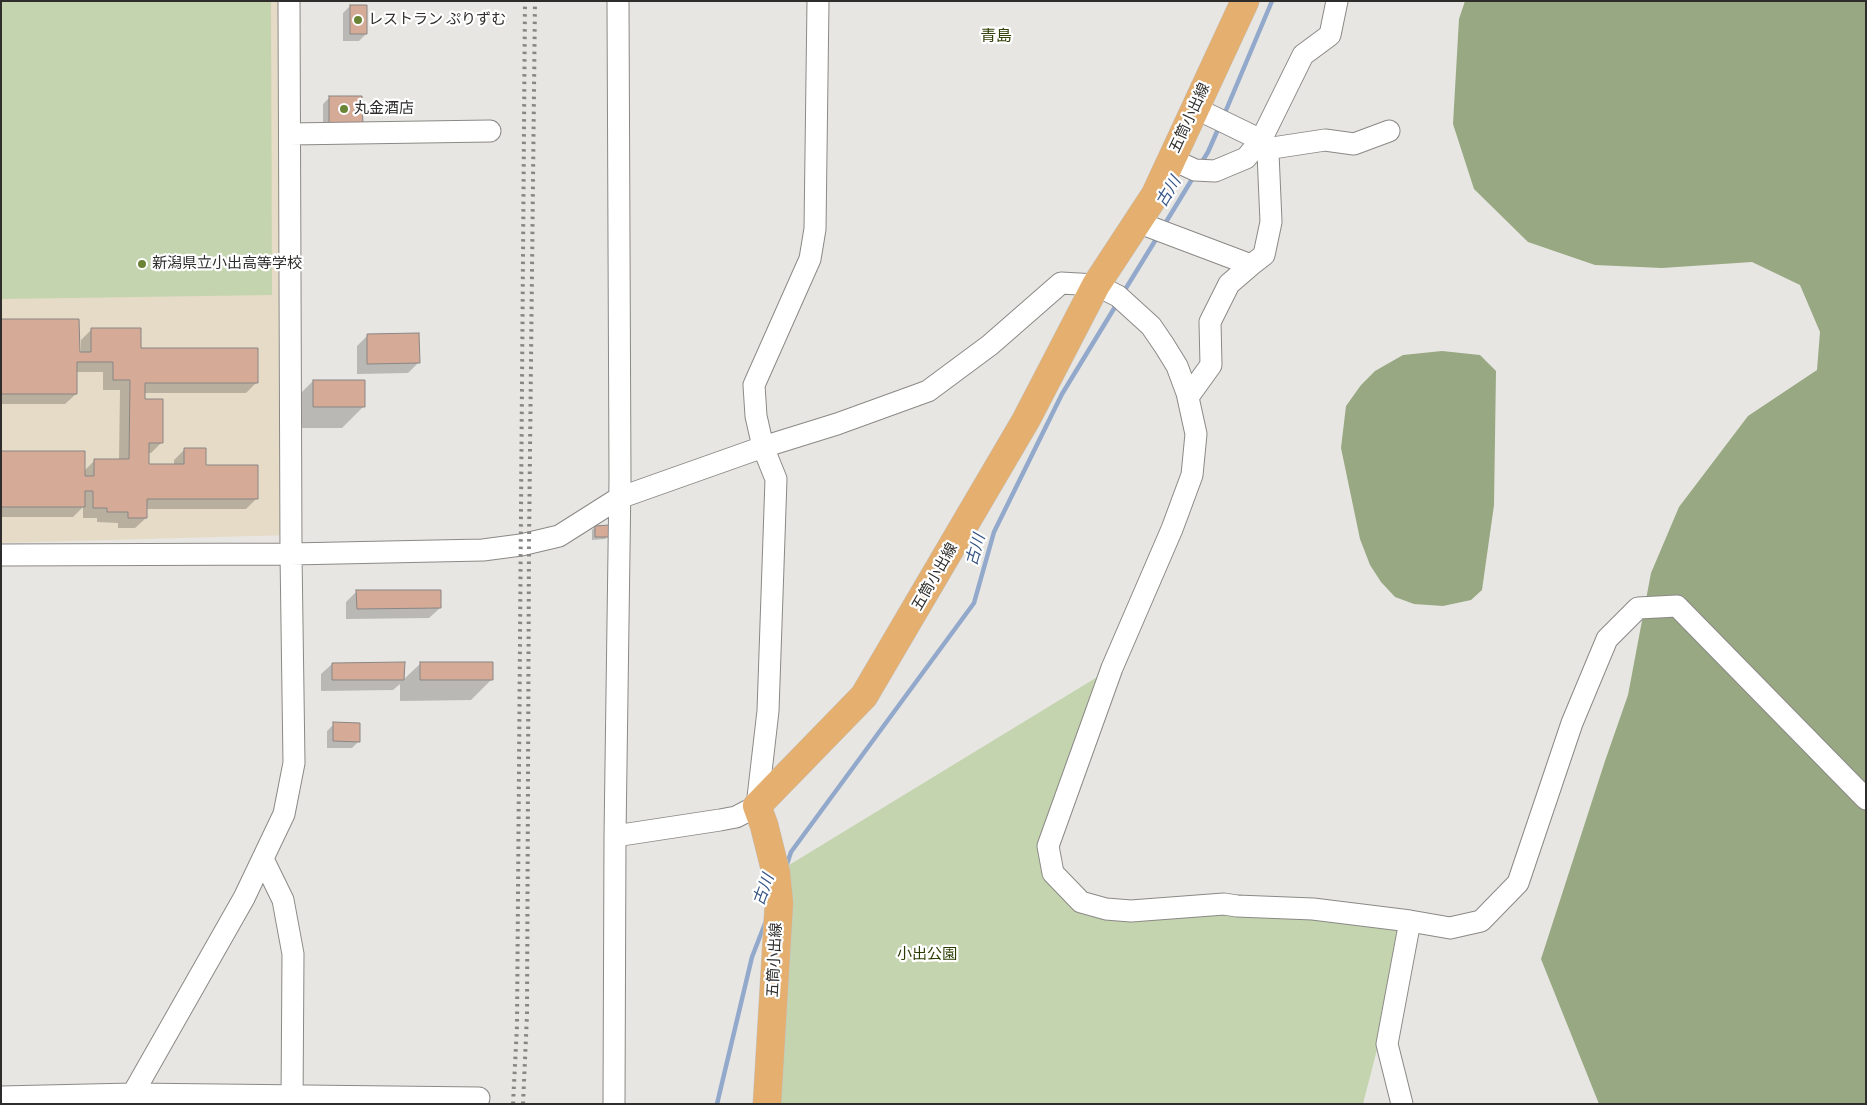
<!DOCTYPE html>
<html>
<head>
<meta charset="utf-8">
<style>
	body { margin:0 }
	#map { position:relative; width:1867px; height:1105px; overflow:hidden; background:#e8e6e2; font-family:Manrope,sans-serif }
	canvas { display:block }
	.frame { position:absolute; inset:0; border:2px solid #2e2d2c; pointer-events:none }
</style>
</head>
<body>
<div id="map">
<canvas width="1867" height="1105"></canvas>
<div class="frame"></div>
</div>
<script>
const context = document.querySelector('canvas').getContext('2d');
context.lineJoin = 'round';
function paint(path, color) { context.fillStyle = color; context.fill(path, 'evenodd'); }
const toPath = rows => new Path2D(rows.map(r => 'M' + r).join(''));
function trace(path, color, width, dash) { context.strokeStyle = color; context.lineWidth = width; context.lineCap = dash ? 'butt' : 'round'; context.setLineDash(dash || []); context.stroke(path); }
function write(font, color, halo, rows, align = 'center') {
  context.font = font + ' Manrope,"Noto Sans JP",sans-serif'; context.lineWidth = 4.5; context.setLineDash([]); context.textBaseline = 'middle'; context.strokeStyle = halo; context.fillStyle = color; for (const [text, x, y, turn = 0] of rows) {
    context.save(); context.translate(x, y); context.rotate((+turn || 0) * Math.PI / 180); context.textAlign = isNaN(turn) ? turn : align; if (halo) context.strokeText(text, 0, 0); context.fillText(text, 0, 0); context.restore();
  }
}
const education = toPath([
	[1,1,279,1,291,535,1,543]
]);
const green = toPath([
	[1,1,271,1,272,295,1,299],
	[1112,668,1048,846,1081,902,1410,921,1363,1104,767,1104,776,873]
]);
const forest = toPath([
	[1465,1,1866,1,1866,1104,1599,1104,1541,959,1605,761,1628,695,1651,573,1679,507,1748,416,1817,370,1820,332,1800,285,1752,262,1662,268,1595,265,1528,242,1474,189,1453,124,1459,19],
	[1442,351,1480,355,1496,371,1494,505,1482,590,1471,600,1443,606,1414,604,1395,597,1381,582,1370,565,1360,539,1341,448,1346,406,1361,385,1375,371,1403,355]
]);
const shadow = toPath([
	[350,6,366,34,359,41,343,41,343,13],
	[330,97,361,97,323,132,323,104],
	[1,320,78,353,81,353,81,340,92,329,140,349,257,382,246,393,144,393,144,400,161,443,151,453,148,453,148,465,174,465,174,460,185,449,204,466,257,498,246,509,146,509,146,518,135,528,118,528,118,523,97,522,97,518,83,518,83,507,73,517,1,517,1,452,84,471,95,460,119,460,120,390,103,390,103,372,76,372,76,394,65,404,1,404],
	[367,336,418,363,408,373,357,374,357,346],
	[313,381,363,407,342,428,292,428,292,402],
	[595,527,608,536,605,539,592,540,592,530],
	[357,591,440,608,429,618,346,619,346,602],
	[403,663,403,680,421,663,492,679,471,700,400,701,400,684,393,690,321,691,321,674,332,664],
	[334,724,359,741,352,748,327,748,327,731]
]);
const stream = toPath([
	[1224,115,1272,1],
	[1200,165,1208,152,1219,127],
	[1163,227,1194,176],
	[1123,293,1158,236],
	[786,867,791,852,974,603,994,532,1062,394,1118,302],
	[717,1104,752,957,766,921]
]);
const building = toPath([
	[350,5,367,5,367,34,350,34,350,5],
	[329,96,362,96,363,125,329,125,329,96],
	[1,319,79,319,80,352,91,352,91,328,141,328,141,348,258,348,258,383,145,383,145,399,163,399,163,443,149,443,149,464,184,464,184,448,206,448,206,465,258,465,258,499,147,499,147,518,128,518,128,512,107,512,107,508,93,508,93,491,85,491,85,507,1,507,1,451,85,451,85,476,94,476,94,459,129,459,130,380,113,380,113,362,77,362,77,394,1,394,1,319],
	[419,333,420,363,367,364,367,334,419,333],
	[313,380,365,380,365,407,313,407,313,380],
	[609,525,609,537,595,537,595,526,609,525],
	[356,590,441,590,441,608,357,609,356,590],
	[405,662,404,680,332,680,332,663,405,662],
	[420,662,493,662,493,680,420,680,420,662],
	[333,722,360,723,360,742,333,741,333,722]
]);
const minor = toPath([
	[1195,108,1261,140,1268,153,1271,222,1264,255,1251,265],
	[290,134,490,131],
	[1266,149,1325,140,1354,144,1389,131],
	[1171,159,1195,170,1215,171,1246,158,1261,140,1303,55,1330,35,1337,1],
	[1137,222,1251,265,1229,284,1210,322,1211,365,1188,397],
	[1,555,291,554,483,550,521,545,559,536,619,498,763,447,837,424,928,391,990,345,1061,283,1096,285,1118,296,1151,326,1164,345,1177,366,1187,393,1196,434,1192,475,1172,529,1112,668,1048,846,1053,873,1081,902,1106,909,1131,911,1224,904,1237,906,1313,909,1410,921,1450,928,1481,921,1518,883,1572,723,1607,639,1638,608,1677,606,1866,799],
	[615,836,720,820,736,817,757,806,768,711,776,479,763,447,756,416,754,385,810,259,815,229,818,1],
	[263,859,283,900,293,954,292,1104],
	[1,1097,132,1094,479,1098],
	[127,1104,244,898,284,814,294,763,291,554,289,1],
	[614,1104,615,836,620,480,618,1],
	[1402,1104,1387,1044,1410,921]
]);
const major = toPath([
	[767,1104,779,903,776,873,764,825,757,806,864,696,1026,420,1096,285,1155,195,1245,1]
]);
const rail = toPath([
	[513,1104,517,1026,525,1],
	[523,1104,527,1015,529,543,535,1]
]);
const markers = [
	[358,20,5,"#6a8335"],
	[344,109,5,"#6a8335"],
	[142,264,5,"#6a8335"]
];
const poiNames = [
	["レストラン ぷりずむ",368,20],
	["丸金酒店",354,109],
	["新潟県立小出高等学校",152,264]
];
const streetNames = [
	["五筒小出線",1190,118,-65],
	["五筒小出線",935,577,-60],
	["五筒小出線",775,960,-87]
];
const parkNames = [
	["小出公園",927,955]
];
const neighbourhoodNames = [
	["青島",996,37]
];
const waterNames = [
	["古川",1169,192,-59],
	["古川",976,550,-74],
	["古川",764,890,-70]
];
paint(education, '#e6dbc7');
paint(green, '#c3d4af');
paint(forest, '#97a882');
paint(shadow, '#0003');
trace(stream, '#93a9cc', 4.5);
paint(building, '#d5aa97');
trace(building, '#898684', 1);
trace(minor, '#8b8986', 23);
trace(major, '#c4c4c4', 29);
trace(minor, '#fff', 21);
trace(major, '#e4af6f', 28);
trace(rail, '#878683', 4, [2.5, 5]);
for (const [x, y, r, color] of markers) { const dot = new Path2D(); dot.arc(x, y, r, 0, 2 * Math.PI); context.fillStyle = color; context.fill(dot); trace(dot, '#fff', 2); }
write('15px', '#2e2d2c', '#fff', poiNames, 'left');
write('15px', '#2e2d2c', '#fff', streetNames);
write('15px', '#2a3d00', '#fff', parkNames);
write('16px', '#33420a', '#fff', neighbourhoodNames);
write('italic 16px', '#375686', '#fff', waterNames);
</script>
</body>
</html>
